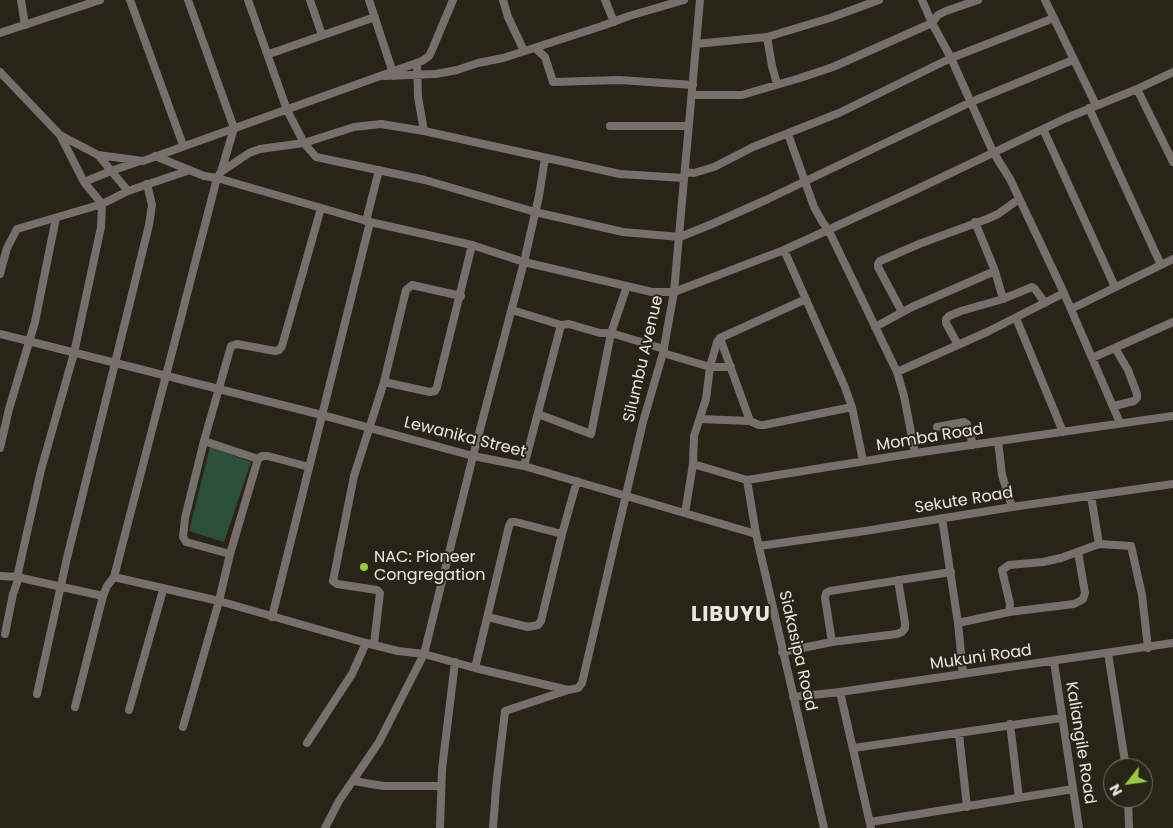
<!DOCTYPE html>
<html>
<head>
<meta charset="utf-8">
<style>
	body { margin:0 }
	#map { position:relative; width:1173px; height:828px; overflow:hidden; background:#282518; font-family:Poppins,sans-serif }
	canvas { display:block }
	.north { position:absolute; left:1103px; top:758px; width:50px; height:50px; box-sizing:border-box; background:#282518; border:1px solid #767368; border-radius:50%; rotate:240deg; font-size:14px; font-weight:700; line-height:20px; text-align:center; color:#eae9e0 }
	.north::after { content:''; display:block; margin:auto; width:18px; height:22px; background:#98cb37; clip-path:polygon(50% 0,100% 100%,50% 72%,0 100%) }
</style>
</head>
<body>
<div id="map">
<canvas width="1173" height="828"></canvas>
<div class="north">N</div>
</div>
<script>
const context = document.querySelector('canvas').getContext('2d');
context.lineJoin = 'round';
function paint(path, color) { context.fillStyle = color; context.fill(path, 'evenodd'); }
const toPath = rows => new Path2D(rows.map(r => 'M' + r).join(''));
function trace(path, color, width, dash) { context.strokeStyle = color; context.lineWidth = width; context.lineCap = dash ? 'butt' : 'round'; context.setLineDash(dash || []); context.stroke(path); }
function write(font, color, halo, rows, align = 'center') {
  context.font = font + ' Poppins,sans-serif'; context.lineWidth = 4; context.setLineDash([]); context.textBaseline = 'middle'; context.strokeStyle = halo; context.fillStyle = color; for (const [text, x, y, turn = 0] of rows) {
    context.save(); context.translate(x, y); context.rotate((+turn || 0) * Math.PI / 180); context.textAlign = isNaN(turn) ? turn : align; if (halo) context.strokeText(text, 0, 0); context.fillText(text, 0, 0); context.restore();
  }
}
const green = toPath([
	[210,447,251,462,224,542,189,531]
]);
const minor = toPath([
	[21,0,25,25],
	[130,0,183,145],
	[248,0,287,110,304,143,316,157,425,180,535,212,623,232,680,237,712,224,768,199,971,102,1073,60],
	[310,0,322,35],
	[369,0,394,76],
	[503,0,508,17,524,51],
	[605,0,614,22],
	[922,0,932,23,951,58,993,152,1010,179,1064,293,1120,423],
	[1045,0,1096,105],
	[0,33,100,0],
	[696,44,767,37],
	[535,48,545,57,553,82,619,80,693,85],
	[269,54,375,17],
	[417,63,418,97,424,131],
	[0,72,60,135,98,155,143,161,422,61,429,56,432,50,453,0],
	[385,76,436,74,457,70,478,63,503,58,602,26,629,16,684,0],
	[777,84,772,66,767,37,830,18,879,0],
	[1137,89,1173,162],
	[692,95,742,95,800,78,833,67,932,23,938,15,946,11,978,0],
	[1089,108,1161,265],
	[610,126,688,126],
	[1043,129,1115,287],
	[788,134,814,207,823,223,828,229,897,372,904,396,915,453],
	[60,135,84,182,102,204,101,227,74,353,41,470,18,573,19,577,26,579,103,596],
	[98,155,128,191],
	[155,156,204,176,217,178,370,222,472,245,524,262,652,292,674,292,784,250,911,192,1064,119,1137,89,1173,72],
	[221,172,249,153,260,149,304,143,354,127,381,124,424,131,620,174,684,178],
	[685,172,694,173,714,167,753,147,839,113,951,58,1054,18],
	[84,182,111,171,140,161],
	[366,221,379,170],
	[975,222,995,271,1003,299],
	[784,250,844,385,852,407,863,461],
	[0,274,7,248,17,229,102,204,128,191,190,170],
	[627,286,611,333,664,349],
	[1071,309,1173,259],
	[512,310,561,325,524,466],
	[902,312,878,267,878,264,880,261,919,244,987,219,998,214,1019,199],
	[1016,318,1063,432],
	[875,327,912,307,995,271],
	[0,334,322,415,473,456,524,466,756,534],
	[720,338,750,421],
	[958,345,946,323,946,319,949,316,961,311,1003,299,1032,287,1035,289,1045,303],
	[663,353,710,367,731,367],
	[1092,358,1173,322],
	[897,372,987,332,1064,293],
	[384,382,430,392,435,391,437,387,472,245],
	[1114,406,1134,401,1137,398,1137,394,1128,370,1115,348],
	[538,414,591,434,611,333,600,333,569,324,561,325],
	[700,419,750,421,759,425,764,425,852,407],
	[937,427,964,422,967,424,973,445],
	[204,441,258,459],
	[998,441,1002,475,1012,507],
	[0,448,9,409,35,322,56,218],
	[693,464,747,480,915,453,1173,416],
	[747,480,756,534,824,828],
	[1091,496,1099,544],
	[685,513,693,464,694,436,706,399,710,367,717,342,720,338,806,299],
	[942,518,958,623,963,674],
	[759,546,865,531,1012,507,1173,484],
	[230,554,186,542,183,537,185,518,204,441,231,346,237,344,275,351,279,350,282,346,321,208],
	[0,576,19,577,13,594,5,634],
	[114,577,219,601,366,643,398,651,424,654,475,668,568,690,578,688,582,683,643,422,663,353,674,292,700,0],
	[1009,612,1010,604,1002,570,1009,565,1043,562,1061,558,1099,544,1131,546,1142,595,1148,648],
	[272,617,370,222],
	[488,617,528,627,538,625,541,621,562,534],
	[958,623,1009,612,1074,604,1080,601,1083,599,1085,593,1078,552],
	[832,642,825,598,826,593,830,591,951,572],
	[374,644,380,593,377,590,337,584,333,581,354,476,384,382,406,290,412,285,461,296],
	[782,652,832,642,897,634,902,632,905,628,905,623,898,580],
	[1108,653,1126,768],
	[1054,662,1079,828],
	[475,668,509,526,511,522,516,522,562,534,577,481],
	[840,692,871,828],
	[37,694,67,558,149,225,152,205,147,184],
	[793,697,840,692,1173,643],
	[75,707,103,596,107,586,114,577,217,178,221,172,234,128,188,0],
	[129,710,163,590],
	[1010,724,1019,798],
	[183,727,219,601,230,554,258,459,262,456,268,456,309,467],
	[959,734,967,807],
	[307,743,352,674,366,643],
	[854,748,1061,718],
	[354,781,383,786,441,786],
	[1128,798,1129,828],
	[870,822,1073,789],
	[325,828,339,801,379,742,424,654,473,456,524,262,539,196,545,158],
	[440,828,442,769,455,662],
	[493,828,496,788,505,711,568,690]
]);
const markers = [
	[364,567,5,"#98cb37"]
];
const streetNames = [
	["Silumbu Avenue",644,359,-77],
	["Lewanika Street",465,438,14],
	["Momba Road",930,438,-9],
	["Sekute Road",964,501,-9],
	["Siakasipa Road",797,651,77],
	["Mukuni Road",981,658,-8],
	["Kaliangile Road",1080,743,81]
];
const poiNames = [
	["NAC: Pioneer",374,558],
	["Congregation",374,576]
];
const districtNames = [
	["LIBUYU",731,616]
];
paint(green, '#2c4f39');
trace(minor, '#776f6c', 8);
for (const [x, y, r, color] of markers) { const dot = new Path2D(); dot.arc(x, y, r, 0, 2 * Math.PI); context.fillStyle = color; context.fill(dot); trace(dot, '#282518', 2); }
write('16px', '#eae9e0', '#282518', streetNames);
write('16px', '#eae9e0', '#282518', poiNames, 'left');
context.letterSpacing = '1px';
write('bold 21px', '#eae9e0', '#282518', districtNames);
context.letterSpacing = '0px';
</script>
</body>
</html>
